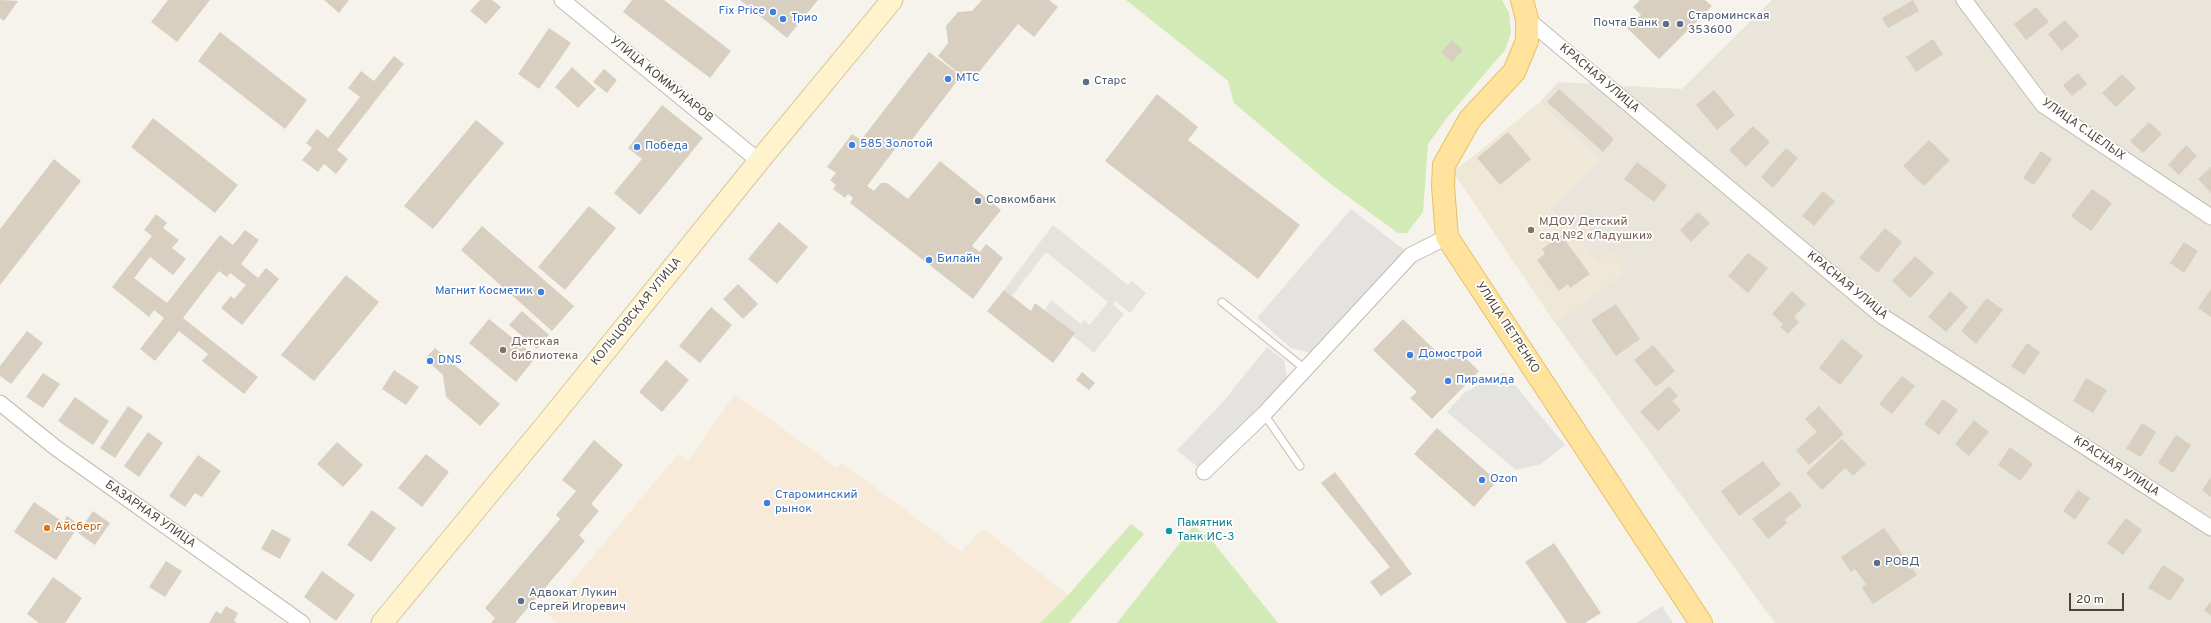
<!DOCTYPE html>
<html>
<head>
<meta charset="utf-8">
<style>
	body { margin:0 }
	#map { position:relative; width:2211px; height:623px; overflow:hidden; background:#f6f3ec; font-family:Overpass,sans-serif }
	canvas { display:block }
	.scale { position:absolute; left:2069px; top:593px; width:55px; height:18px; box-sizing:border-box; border:2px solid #4b4439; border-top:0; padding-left:5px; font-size:12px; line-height:14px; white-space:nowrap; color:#4b4439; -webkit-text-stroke:3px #fff; paint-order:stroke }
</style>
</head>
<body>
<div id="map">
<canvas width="2211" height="623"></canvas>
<div class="scale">20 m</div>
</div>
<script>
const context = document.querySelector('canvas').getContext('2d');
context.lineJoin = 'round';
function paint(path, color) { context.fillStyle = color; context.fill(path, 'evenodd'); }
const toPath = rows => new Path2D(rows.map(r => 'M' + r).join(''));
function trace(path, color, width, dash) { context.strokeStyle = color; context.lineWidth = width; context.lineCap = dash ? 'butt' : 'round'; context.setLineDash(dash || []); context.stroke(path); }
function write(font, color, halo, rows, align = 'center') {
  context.font = font + ' Overpass,sans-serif'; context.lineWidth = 3.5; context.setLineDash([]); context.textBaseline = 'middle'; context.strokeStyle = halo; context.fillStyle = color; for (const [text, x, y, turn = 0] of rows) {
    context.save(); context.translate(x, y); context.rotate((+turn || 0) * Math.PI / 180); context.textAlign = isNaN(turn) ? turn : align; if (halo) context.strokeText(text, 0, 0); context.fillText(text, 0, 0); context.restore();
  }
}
const residential = toPath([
	[1772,0,2211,0,2211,623,1775,623,1555,323,1625,271,1598,261,1550,208,1600,161,1540,102,1558,82,1682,89]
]);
const commercial = toPath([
	[735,394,837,468,842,463,962,552,978,532,985,530,1068,595,1040,623,558,623,546,613,678,454,688,461]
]);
const industrial = toPath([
	[1053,225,1128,285,1132,281,1146,293,1130,313,1115,301,1113,305,1124,314,1094,353,1073,336,1074,333,1045,310,1051,300,1081,324,1084,320,1090,325,1108,302,1046,252,1012,296,1004,290]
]);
const education = toPath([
	[1540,102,1600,161,1550,208,1598,261,1611,251,1625,271,1555,323,1453,172]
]);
const green = toPath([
	[1126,0,1502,0,1509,13,1511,33,1505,50,1446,119,1428,144,1423,212,1407,233,1398,233,1328,182,1234,103,1228,81],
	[1131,524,1144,534,1069,623,1040,623,1068,595],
	[1193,526,1209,537,1278,623,1117,623]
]);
const parking = toPath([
	[1351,209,1411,255,1318,355,1291,348,1257,318],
	[1267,347,1284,360,1288,387,1204,472,1177,450,1222,403],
	[1504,372,1565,445,1541,464,1516,470,1447,412,1464,393],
	[1662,606,1673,623,1636,623]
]);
const building = toPath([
	[0,0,18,1,4,21,0,18],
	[168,0,210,0,177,42,151,22],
	[324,0,349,0,339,13],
	[480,0,492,0,501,7,486,24,470,11],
	[632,0,664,0,731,51,710,78,623,12],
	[740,0,818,0,787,38],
	[982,0,1049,0,1058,7,1034,37,1018,24,970,83,938,56,948,43,946,26,958,12,972,11],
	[1640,0,1705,0,1712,6,1659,59,1627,28,1641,15,1633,7],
	[1913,0,1919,11,1888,28,1882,18],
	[2036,7,2049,22,2026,40,2014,24],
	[2065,20,2079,36,2062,51,2048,34],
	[549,28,571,43,539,89,518,74],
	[220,32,307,100,285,129,198,61],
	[1933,39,1943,54,1916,72,1906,57],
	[1452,40,1463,50,1452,62,1441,52],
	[929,52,961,76,904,150,898,145,867,186,874,191,881,183,887,183,908,199,940,161,1001,210,972,246,980,252,986,244,1003,258,973,299,850,203,853,198,848,194,845,198,833,189,836,185,830,180,836,173,827,167,852,134,861,140],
	[394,56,404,64,337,150,348,159,336,174,324,164,318,172,302,160,312,148,306,143,317,129,328,138,360,97,348,88,361,71,374,81],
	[572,67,596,89,578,108,555,87],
	[604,69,617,80,607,93,593,82],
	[2078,73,2087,84,2072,96,2063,85],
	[2122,74,2136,88,2116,107,2102,93],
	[1559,89,1614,139,1603,152,1547,102],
	[1714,90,1735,115,1717,130,1696,105],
	[1157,94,1198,127,1188,140,1300,225,1258,279,1105,161],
	[662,105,703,138,640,215,614,193,642,159,628,148],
	[153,118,238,185,215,213,131,147],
	[476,120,504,143,433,229,404,206],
	[2149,122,2162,134,2143,153,2130,141],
	[1753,126,1770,142,1746,167,1729,150],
	[1508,132,1531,159,1500,185,1477,158],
	[1929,140,1950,160,1924,186,1903,166],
	[2186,145,2197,156,2179,175,2168,165],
	[1786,148,1798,158,1773,188,1761,177],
	[2041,151,2052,159,2034,185,2023,178],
	[54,159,81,181,0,285,0,229],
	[1637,162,1667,185,1654,202,1624,179],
	[2211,167,2211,193,2198,179],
	[2092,189,2112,203,2091,231,2071,216],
	[1823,191,1835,201,1814,226,1802,216],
	[589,206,616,228,565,290,538,267],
	[1698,212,1710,223,1691,242,1680,230],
	[156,214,167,223,163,228,179,240,172,248,186,259,173,275,150,257,134,278,167,303,220,235,233,245,245,230,259,240,241,264,258,278,266,268,279,279,242,325,221,308,231,296,234,299,246,285,230,273,227,277,219,271,183,318,258,377,244,394,202,361,208,354,179,331,155,361,140,349,164,318,154,310,149,317,112,287,152,236,144,230],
	[779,222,808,247,777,284,748,259],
	[482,226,574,306,552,331,461,250],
	[1885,228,1902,242,1878,273,1859,258],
	[1561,235,1590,274,1570,288,1568,284,1559,291,1537,260,1545,254,1542,249],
	[2184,242,2198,251,2184,273,2170,263],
	[1748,253,1768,268,1748,293,1728,276],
	[1915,256,1934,273,1910,298,1892,281],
	[346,275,379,302,314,381,281,355],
	[738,284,758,304,743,319,723,299],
	[2211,289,2211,317,2198,308],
	[1004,290,1031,311,1035,303,1075,333,1053,363,987,311],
	[1792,291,1806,304,1794,317,1799,322,1788,334,1780,327,1783,324,1772,314],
	[1950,291,1968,307,1946,332,1928,317],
	[1987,298,2003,310,1976,344,1961,331],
	[1616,304,1640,339,1616,356,1591,320],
	[711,307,732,325,700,363,679,346],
	[522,311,549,335,537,349,509,325],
	[489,319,536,357,516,382,469,343],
	[1403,319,1446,361,1457,350,1479,371,1432,419,1410,398,1417,392,1373,350],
	[27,331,43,343,11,384,0,376,0,366],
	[1842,339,1863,356,1840,385,1819,368],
	[2027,343,2040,352,2024,375,2011,366],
	[1653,345,1675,371,1656,387,1634,360],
	[435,348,500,404,480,426,446,397,443,375,425,359],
	[666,360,689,380,662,412,639,392],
	[394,370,419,387,406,405,382,389],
	[1082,372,1095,383,1089,390,1076,380],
	[43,373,60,384,43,408,26,397],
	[1902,376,1915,386,1892,414,1879,404],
	[2086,378,2107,390,2093,413,2073,401],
	[1669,386,1678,396,1672,401,1681,410,1658,431,1640,412],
	[75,397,109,421,93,445,58,421],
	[1943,399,1958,410,1939,435,1924,424],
	[128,406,143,416,115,458,100,448],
	[1819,406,1844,434,1809,465,1796,450,1817,432,1805,419],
	[1974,420,1989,432,1969,456,1955,444],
	[2142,423,2156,432,2141,457,2126,449],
	[1437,428,1497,481,1474,507,1414,454],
	[148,432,163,443,139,477,124,466],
	[2176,435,2191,445,2173,473,2158,463],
	[1842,439,1866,464,1853,476,1845,468,1822,490,1806,473],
	[594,440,623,465,591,504,599,511,579,535,585,541,515,623,491,623,495,618,485,608,560,519,556,515,576,491,562,480],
	[337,442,363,465,343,487,317,464],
	[2010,447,2033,464,2020,481,1998,465],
	[426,454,449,472,422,507,398,488],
	[198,455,221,471,202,497,195,493,185,507,169,496],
	[1763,461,1781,485,1739,516,1721,491],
	[1335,472,1412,574,1381,596,1370,582,1390,567,1321,483],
	[2211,477,2211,497,2202,490],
	[2078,490,2090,498,2075,520,2063,511],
	[1790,491,1802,506,1785,519,1787,523,1768,539,1752,519],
	[34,502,63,522,67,516,79,525,56,560,14,532],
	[372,510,396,528,371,562,347,545],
	[93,511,110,523,95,545,78,533],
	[2126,518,2142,530,2123,555,2107,543],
	[1884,528,1917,575,1873,604,1862,588,1866,584,1855,569,1851,572,1841,557],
	[272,529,291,539,280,559,261,549],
	[1554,543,1601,613,1585,623,1567,623,1525,562],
	[166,561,182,571,165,597,149,587],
	[2163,565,2185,579,2170,601,2148,588],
	[322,571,355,595,336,621,304,597],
	[53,577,82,598,65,623,39,623,27,614],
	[2211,601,2211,616,2204,610],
	[226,606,238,613,234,621,237,623,209,623,216,611,221,614]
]);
const lane = toPath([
	[1222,302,1305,369],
	[1264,414,1300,466]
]);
const street = toPath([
	[562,0,759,161],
	[1964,0,2043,105,2211,217],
	[1527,19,1882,316,2211,528],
	[0,403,56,448,302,623],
	[1204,472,1264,414,1411,255,1447,237]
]);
const secondary = toPath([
	[382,623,549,421,759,161,892,0]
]);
const primary = toPath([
	[1522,0,1527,19,1527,41,1514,72,1470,119,1444,165,1443,186,1447,237,1701,623]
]);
const markers = [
	[773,12,4,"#3f7fe0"],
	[783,19,4,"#3f7fe0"],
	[1666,24,4,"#5c6f8a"],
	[1680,24,4,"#5c6f8a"],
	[948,79,4,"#3f7fe0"],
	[1086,82,4,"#5c6f8a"],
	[852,145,4,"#3f7fe0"],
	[637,147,4,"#3f7fe0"],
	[978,201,4,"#5c6f8a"],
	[1531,230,4,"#8d6e63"],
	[929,260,4,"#3f7fe0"],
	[541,292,4,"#3f7fe0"],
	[503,350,4,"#8d6e63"],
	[1410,355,4,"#3f7fe0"],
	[430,361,4,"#3f7fe0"],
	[1448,381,4,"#3f7fe0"],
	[1482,480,4,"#3f7fe0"],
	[767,503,4,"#3f7fe0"],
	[47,528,4,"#e8710a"],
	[1169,531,4,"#0f9aa8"],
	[1877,563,4,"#5c6f8a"],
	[521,601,4,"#5c6f8a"]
];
const shopNames = [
	["Fix Price",765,12,"right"],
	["Трио",791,19],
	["МТС",956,79],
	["585 Золотой",860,145],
	["Победа",645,147],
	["Билайн",937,260],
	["Магнит Косметик",533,292,"right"],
	["Домострой",1418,355],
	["DNS",438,361],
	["Пирамида",1456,381],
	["Ozon",1490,480],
	["Староминский",775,496],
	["рынок",775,510]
];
const serviceNames = [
	["Староминская",1688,17],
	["353600",1688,31],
	["Почта Банк",1658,24,"right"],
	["Старс",1094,82],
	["Совкомбанк",986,201],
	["РОВД",1885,563],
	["Адвокат Лукин",529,594],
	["Сергей Игоревич",529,608]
];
const streetNames = [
	["КРАСНАЯ УЛИЦА",1599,79,40],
	["УЛИЦА КОММУНАРОВ",661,80,39],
	["УЛИЦА С.ЦЕЛЫХ",2083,130,35],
	["КРАСНАЯ УЛИЦА",1847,286,39],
	["КОЛЬЦОВСКАЯ УЛИЦА",637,312,-51],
	["УЛИЦА ПЕТРЕНКО",1507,328,57],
	["КРАСНАЯ УЛИЦА",2116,467,33],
	["БАЗАРНАЯ УЛИЦА",150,515,35]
];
const educationNames = [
	["МДОУ Детский",1539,223],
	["сад №2 «Ладушки»",1539,237],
	["Детская",511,343],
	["библиотека",511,357]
];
const cultureNames = [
	["Памятник",1177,524],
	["Танк ИС-3",1177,538]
];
const foodNames = [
	["Айсберг",55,528]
];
paint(residential, '#eae5da');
paint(commercial, '#f7ead8');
paint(industrial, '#e6e2dd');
paint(education, '#efe8d6');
paint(green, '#d2eab5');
paint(parking, '#e5e3e0');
paint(building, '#d8cfc1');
trace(lane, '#c2bbae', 9);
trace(street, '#c2bbae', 17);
trace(secondary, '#d6c79b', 23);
trace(primary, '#e6c16a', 24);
trace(lane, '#fff', 7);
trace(street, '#fff', 15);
trace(secondary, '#fff3cd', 21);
trace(primary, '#ffe39c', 22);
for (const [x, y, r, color] of markers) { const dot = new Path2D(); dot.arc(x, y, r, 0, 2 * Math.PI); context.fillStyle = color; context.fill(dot); trace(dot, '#fff', 1.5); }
write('12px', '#366cbe', '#fff', shopNames, 'left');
write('12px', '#4e5e75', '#fff', serviceNames, 'left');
write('12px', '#4b4439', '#fff', streetNames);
write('12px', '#785e54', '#fff', educationNames, 'left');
write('12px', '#0d838f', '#fff', cultureNames, 'left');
write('12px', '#c56008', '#fff', foodNames, 'left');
</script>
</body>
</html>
